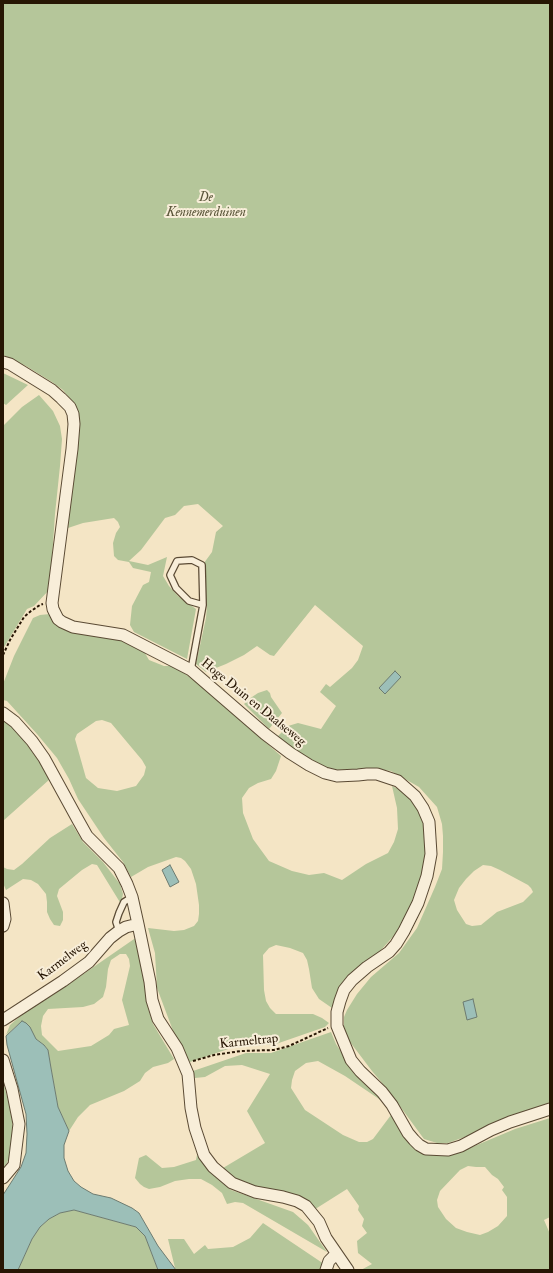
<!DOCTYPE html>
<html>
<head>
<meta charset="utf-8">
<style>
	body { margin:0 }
	#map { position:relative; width:553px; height:1273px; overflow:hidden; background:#f4e5c5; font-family:"IM FELL Double Pica",serif }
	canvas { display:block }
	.frame { position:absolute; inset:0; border:4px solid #271604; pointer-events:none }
</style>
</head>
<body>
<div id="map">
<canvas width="553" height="1273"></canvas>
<div class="frame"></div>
</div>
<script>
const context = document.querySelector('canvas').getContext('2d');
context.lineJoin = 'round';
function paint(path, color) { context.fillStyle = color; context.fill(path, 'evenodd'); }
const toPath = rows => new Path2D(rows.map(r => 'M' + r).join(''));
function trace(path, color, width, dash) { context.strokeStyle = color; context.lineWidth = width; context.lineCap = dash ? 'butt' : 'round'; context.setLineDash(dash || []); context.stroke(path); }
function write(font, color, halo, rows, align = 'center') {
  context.font = font + ' "IM FELL Double Pica",serif'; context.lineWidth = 4; context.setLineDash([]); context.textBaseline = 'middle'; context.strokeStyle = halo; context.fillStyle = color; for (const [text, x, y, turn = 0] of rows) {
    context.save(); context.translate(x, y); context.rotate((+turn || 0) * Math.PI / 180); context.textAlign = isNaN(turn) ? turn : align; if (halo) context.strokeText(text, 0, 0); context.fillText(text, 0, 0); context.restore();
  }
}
const green = toPath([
	[3,3,550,3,550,1106,448,1143,437,1143,424,1139,388,1090,372,1071,347,1038,344,1027,344,1017,347,1010,357,994,371,977,399,953,417,928,435,887,442,869,443,852,443,836,442,824,437,807,419,787,391,771,378,769,331,770,312,763,277,737,288,726,298,723,321,729,336,706,320,692,326,684,330,687,352,668,358,660,363,646,315,605,274,656,270,655,257,646,244,655,226,664,206,672,196,664,206,618,207,606,205,596,206,567,204,563,212,552,216,532,223,526,198,504,184,506,175,515,165,518,141,550,129,561,148,565,167,557,163,576,169,586,178,596,196,609,187,659,134,632,130,625,132,606,143,585,149,582,151,572,133,568,129,562,118,560,114,556,113,543,116,533,120,527,118,522,114,518,83,523,68,528,75,451,73,403,63,390,52,382,26,366,3,355],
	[483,865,491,866,500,870,528,885,531,888,533,892,523,902,497,912,481,925,472,926,466,924,457,910,454,900,459,888,466,879,474,871],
	[3,373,28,385,6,405,3,403],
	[39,395,53,411,60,426,62,439,60,466,55,514,50,589,34,606,27,609,3,649,3,426,22,407],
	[50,614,142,648,149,660,164,666,175,666,215,697,281,756,276,771,271,779,258,783,249,788,242,798,243,813,253,839,269,861,292,871,309,875,324,873,342,880,366,864,388,853,394,842,398,829,397,808,392,786,401,790,424,813,430,856,405,923,374,958,343,987,334,1002,332,1008,319,999,312,988,309,969,307,960,303,953,290,948,276,945,269,948,263,955,264,990,266,1001,270,1008,276,1014,313,1014,322,1018,329,1023,325,1027,276,1044,231,1048,190,1062,175,1036,157,988,155,953,148,928,174,931,184,930,194,926,198,921,199,914,199,905,196,884,191,869,185,861,181,858,176,857,148,867,131,877,123,862,104,838,78,799,69,779,57,758,37,734,7,701,3,700,3,684,14,656,33,618,40,615],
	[102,720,111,723,142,760,146,767,144,775,136,786,117,791,98,788,86,778,75,739,77,734,96,721],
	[267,690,270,693,271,697,282,713,269,729,244,704,249,699,258,693],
	[3,719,6,721,20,735,43,767,50,779,3,821],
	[72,824,83,842,103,862,120,884,123,894,121,904,97,865,92,864,82,870,59,889,57,896,63,912,63,920,60,926,54,925,50,919,47,912,47,902,46,894,38,884,31,880,23,879,6,890,3,883,3,867,7,869,14,870,22,864,50,838],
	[137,937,148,1008,153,1024,174,1059,168,1063,153,1067,145,1073,140,1081,124,1091,90,1105,78,1117,69,1131,58,1107,51,1068,48,1050,44,1045,36,1039,22,1021,6,1035,10,1025,25,1012,53,995],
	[120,954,126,954,129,959,130,966,122,1000,129,1025,114,1029,109,1035,91,1046,58,1051,42,1035,41,1026,43,1016,48,1009,83,1007,94,1004,103,997,106,987,108,969,111,960],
	[331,1032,336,1044,347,1061,376,1093,382,1101,345,1076,318,1061,306,1063,295,1071,292,1080,291,1088,305,1110,343,1135,359,1142,367,1142,373,1139,391,1115,428,1154,439,1156,451,1154,465,1150,515,1129,550,1118,550,1217,544,1220,550,1234,550,1270,361,1270,372,1264,358,1253,357,1241,367,1233,362,1226,364,1219,358,1210,359,1206,347,1189,309,1213,297,1204,239,1181,223,1168,265,1143,247,1111,270,1074,242,1065,225,1066,205,1077,195,1078,193,1071,246,1053,271,1053],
	[468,1166,476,1167,485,1167,492,1175,498,1179,504,1187,502,1190,507,1197,507,1216,498,1226,488,1232,480,1235,467,1232,456,1228,446,1219,438,1207,437,1200,440,1191,460,1170],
	[3,1081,10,1108,13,1127,12,1141,10,1157,3,1170],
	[146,1155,162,1168,174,1167,196,1160,197,1155,201,1157,220,1180,231,1190,293,1212,308,1225,327,1252,243,1203,235,1202,227,1204,222,1193,212,1185,201,1179,189,1179,175,1181,160,1187,149,1189,144,1187,140,1184,135,1178,139,1158],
	[74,1210,136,1227,145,1236,158,1270,18,1270,32,1239,40,1227,49,1219,60,1213],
	[263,1223,324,1264,322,1270,176,1270,175,1268,168,1239,184,1239,194,1254,205,1245,208,1249,233,1247,250,1238]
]);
const water = toPath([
	[395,671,401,677,385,694,379,688,395,671],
	[170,865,179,882,170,887,162,870,170,865],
	[473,999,477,1017,467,1020,463,1002,473,999],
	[22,1021,26,1023,30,1027,36,1039,44,1045,48,1050,51,1068,58,1107,69,1131,64,1145,64,1158,68,1171,74,1181,81,1187,93,1194,111,1198,132,1208,139,1213,158,1246,176,1270,158,1270,145,1236,136,1227,74,1210,60,1213,49,1219,40,1227,32,1239,18,1270,3,1270,3,1195,21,1167,26,1153,27,1134,26,1114,7,1045,6,1036,22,1021]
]);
const path = toPath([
	[3,655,10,640,24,617,31,611,40,605,43,604],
	[193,1061,214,1055,241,1051,274,1050,289,1046,328,1028]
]);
const service = toPath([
	[191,670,203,605,202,565,192,560,177,561,170,575,176,588,189,601,203,605],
	[119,931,116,922,119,913,124,902,132,897]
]);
const minor = toPath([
	[3,362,10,364,52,390,61,398,70,407,73,414,74,424,72,449,52,603,53,609,58,619,62,622,73,627,123,635,191,670,265,734,290,753,309,765,325,773,337,776,358,775,367,774,377,774,398,781,415,796,423,808,429,822,431,854,427,876,418,903,404,931,396,944,389,952,367,967,352,980,344,990,340,1001,337,1012,337,1026,351,1060,360,1071,382,1092,392,1105,408,1133,414,1140,419,1145,426,1149,448,1150,461,1146,491,1130,510,1122,550,1109],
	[3,713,15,722,32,741,44,758,78,820,87,836,119,868,127,884,132,897,138,924,150,982,152,1000,158,1019,177,1048,188,1074,191,1108,195,1128,204,1155,213,1167,232,1183,255,1192,283,1197,297,1201,306,1206,319,1222,326,1238,348,1270],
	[3,903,5,919,3,926],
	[3,1020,63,981,89,962,110,938,119,931,126,927,138,924],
	[3,1060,12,1089,19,1124,14,1165,3,1178],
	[326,1270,329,1261,336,1254]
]);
const parkNames = [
	["De",206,198],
	["Kennemerduinen",206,213]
];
const streetNames = [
	["Hoge Duin en Daalseweg",253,703,39],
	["Karmelweg",63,961,-37],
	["Karmeltrap",249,1042,-6]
];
paint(green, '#b5c69a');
paint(water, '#9cbfb8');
trace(water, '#6d7b70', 1);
trace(service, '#5a4a34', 8);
trace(minor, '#5a4a34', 13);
trace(path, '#271604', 2, [3, 2]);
trace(service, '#f8eed9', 5.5);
trace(minor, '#f8eed9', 11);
write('italic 13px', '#595438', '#f8eed9', parkNames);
write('13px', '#271604', '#f8eed9', streetNames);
</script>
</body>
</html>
